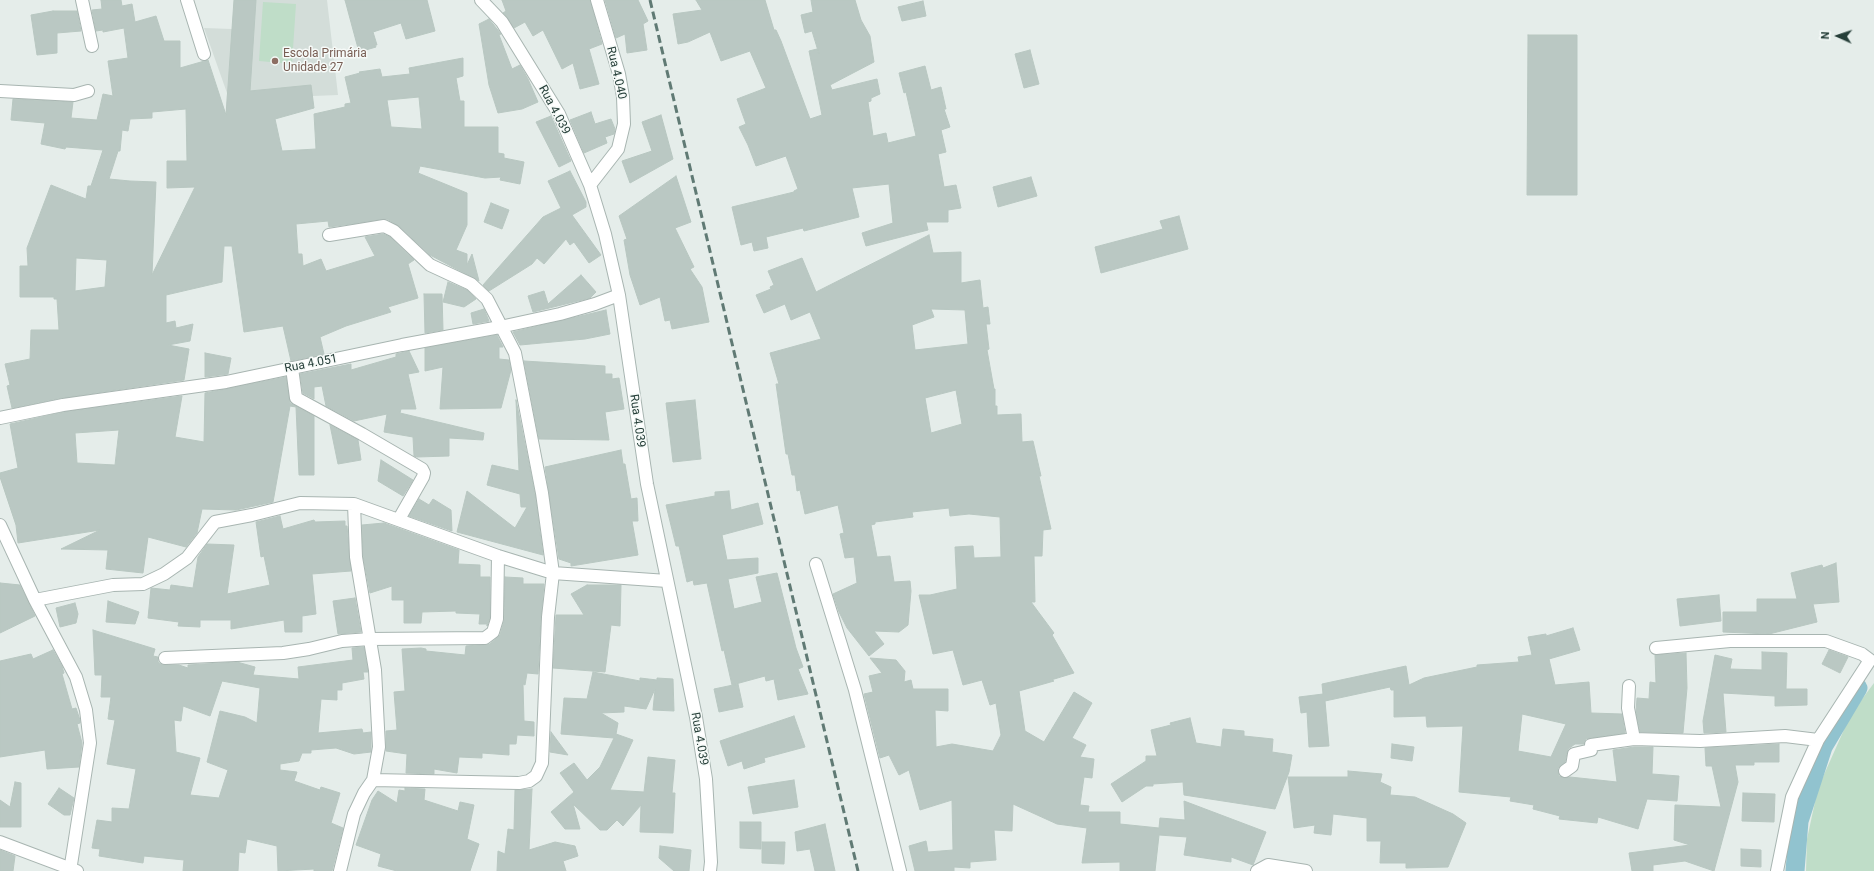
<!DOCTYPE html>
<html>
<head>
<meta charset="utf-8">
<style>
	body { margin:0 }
	#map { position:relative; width:1874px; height:871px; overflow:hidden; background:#e5edea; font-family:Roboto,sans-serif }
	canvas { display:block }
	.north { position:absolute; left:1818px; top:16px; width:40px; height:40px; -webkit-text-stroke:3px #f6faf8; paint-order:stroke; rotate:273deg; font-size:11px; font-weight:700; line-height:16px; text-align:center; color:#253e38 }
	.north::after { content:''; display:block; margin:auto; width:14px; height:18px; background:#253e38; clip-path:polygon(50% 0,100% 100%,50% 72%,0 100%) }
</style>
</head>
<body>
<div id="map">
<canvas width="1874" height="871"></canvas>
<div class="north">N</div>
</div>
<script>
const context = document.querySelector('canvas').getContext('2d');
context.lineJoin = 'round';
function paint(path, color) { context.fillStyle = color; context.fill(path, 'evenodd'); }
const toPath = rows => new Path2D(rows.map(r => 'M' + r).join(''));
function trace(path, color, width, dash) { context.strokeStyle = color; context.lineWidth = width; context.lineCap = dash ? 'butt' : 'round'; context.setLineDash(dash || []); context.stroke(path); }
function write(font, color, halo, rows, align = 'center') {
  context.font = font + ' Roboto,sans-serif'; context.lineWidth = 3; context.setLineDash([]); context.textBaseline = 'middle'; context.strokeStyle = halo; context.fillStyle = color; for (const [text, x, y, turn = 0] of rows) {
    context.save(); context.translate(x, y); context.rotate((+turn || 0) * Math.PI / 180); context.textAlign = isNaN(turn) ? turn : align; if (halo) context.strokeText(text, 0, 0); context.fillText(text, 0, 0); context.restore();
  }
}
const built = toPath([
	[234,0,327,0,338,95,313,96,313,101,226,112,227,93,204,28,232,29]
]);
const green = toPath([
	[263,2,296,4,292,64,259,61],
	[1874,683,1874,871,1806,871,1807,839,1818,788,1851,714]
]);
const canal = toPath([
	[1795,871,1799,821,1823,747,1858,688]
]);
const building = toPath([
	[101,0,121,0,122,6,132,4,135,22,156,16,164,41,180,41,180,68,208,60,226,115,234,0,256,0,250,91,311,85,314,108,275,119,282,151,316,149,314,114,345,107,345,104,351,103,345,77,360,73,359,72,380,69,382,77,410,74,409,68,463,58,463,76,456,78,460,101,464,101,464,127,498,127,498,153,504,154,504,158,524,162,520,184,500,180,501,177,485,178,420,166,418,173,467,193,467,225,456,250,467,254,467,265,472,254,479,281,430,255,399,226,387,219,329,227,328,221,296,224,298,254,302,254,303,266,321,259,326,271,375,256,365,237,383,234,390,237,414,260,408,264,418,298,388,307,391,312,346,326,320,337,324,354,291,361,283,326,244,332,232,246,224,246,222,282,166,295,166,323,175,321,176,328,193,324,190,341,168,345,189,349,184,380,62,398,12,408,7,386,10,385,5,364,30,359,31,330,59,330,57,299,54,299,54,297,20,297,20,266,28,266,27,248,51,185,86,199,88,186,91,186,103,150,66,147,65,149,41,144,45,123,11,120,13,99,73,102,71,118,97,120,103,94,113,96,108,61,128,58,124,28,103,32,103,30,96,31,92,10,102,9,101,0],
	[419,97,422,129,391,127,387,100,419,97],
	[186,109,187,161,167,161,167,188,195,187,152,275,156,182,130,181,109,179,118,151,120,151,122,130,128,131,130,119,152,118,152,112,186,109],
	[76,258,107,260,105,287,75,291,76,258],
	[345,0,427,0,435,31,406,39,401,23,373,32,377,45,375,45,376,47,359,52,345,0],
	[502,0,590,0,602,44,589,49,599,84,580,89,573,63,562,69,543,30,533,36,525,22,514,28,503,13,506,11,502,0],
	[605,0,638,0,648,21,643,24,647,50,627,53,625,34,616,38,605,0],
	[696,0,765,0,774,30,776,30,781,41,810,119,822,115,809,51,817,49,819,54,812,31,805,33,801,15,813,12,811,0,855,0,861,20,870,36,874,62,830,85,832,90,877,79,880,94,871,98,871,101,868,102,873,136,886,133,888,143,916,136,906,92,904,93,899,73,925,66,931,90,941,87,946,109,944,109,950,127,941,130,946,152,938,154,944,187,956,185,961,208,948,210,948,222,926,222,928,230,866,246,862,233,893,223,889,184,852,188,859,217,804,231,803,228,766,237,768,248,754,251,752,242,741,245,732,207,794,192,794,191,798,189,786,156,756,166,748,145,739,127,746,124,737,99,766,88,750,51,721,61,710,32,688,42,678,44,673,14,702,10,696,0],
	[923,1,926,16,902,21,898,7,923,1],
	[53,11,77,11,81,31,57,33,57,53,37,55,31,15,53,11],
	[489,19,501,34,499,35,512,69,520,65,528,79,538,102,522,109,498,113,489,85,479,24,489,19],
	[1528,35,1577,35,1577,195,1527,195,1528,35],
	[1030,50,1039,84,1024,88,1015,54,1030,50],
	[591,112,595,124,611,119,615,129,614,134,605,137,607,143,584,153,570,120,591,112],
	[661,115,673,159,630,183,622,161,652,151,642,122,661,115],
	[551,116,571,161,559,167,536,122,551,116],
	[570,171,586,202,586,207,572,215,601,255,589,263,574,242,570,245,566,239,544,264,537,258,532,264,489,291,483,285,543,217,561,208,548,181,570,171],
	[676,176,691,222,675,228,694,267,690,269,702,287,709,322,672,329,670,320,665,321,660,297,640,305,630,275,624,240,627,239,619,216,676,176],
	[1031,177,1037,196,998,207,993,187,1031,177],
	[491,203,509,210,502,229,484,222,491,203],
	[1179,216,1188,249,1101,273,1095,247,1163,229,1160,221,1179,216],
	[929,235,933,253,961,252,961,283,980,280,983,308,988,307,990,324,986,324,989,349,987,350,994,389,995,389,995,406,997,406,997,415,1021,414,1022,442,1033,441,1041,476,1039,476,1051,529,1043,530,1042,556,1034,556,1035,602,1031,602,1054,633,1052,635,1074,673,1051,680,1054,681,1019,691,1025,731,1044,742,1074,692,1092,703,1072,738,1086,745,1080,757,1094,759,1092,778,1084,777,1080,805,1089,806,1088,812,1120,812,1120,824,1159,828,1160,818,1185,820,1184,801,1266,832,1253,865,1231,857,1231,862,1184,855,1187,837,1159,835,1155,871,1120,871,1120,862,1082,863,1087,828,1057,824,1013,804,1012,831,994,830,996,860,970,862,970,868,954,867,954,871,915,871,909,846,926,841,928,852,953,850,952,800,920,810,909,770,899,775,889,755,880,758,864,694,873,692,869,676,882,673,870,658,896,660,905,671,904,682,911,680,913,689,948,689,948,711,935,710,936,747,952,744,993,751,1001,735,996,703,990,705,982,680,963,685,953,650,933,654,919,595,930,595,957,589,955,547,973,546,974,558,1001,557,1000,517,969,514,950,516,949,508,912,512,913,517,875,522,875,524,871,525,877,557,890,556,894,582,910,581,911,591,908,625,899,632,874,631,884,644,869,656,847,628,839,612,833,594,857,583,854,557,845,558,840,534,844,533,838,505,805,514,800,490,797,491,795,475,792,475,788,454,786,454,776,384,779,384,770,353,821,339,810,312,791,320,785,304,764,313,756,295,771,289,770,287,774,285,768,271,802,258,816,292,929,235],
	[931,309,965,310,968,344,915,350,912,325,934,317,931,309],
	[956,390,962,424,931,433,925,398,956,390],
	[581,275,596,292,590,298,533,312,528,296,544,291,548,304,581,275],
	[448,282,467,290,476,299,464,307,443,302,448,282],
	[424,294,442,294,443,330,425,333,424,294],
	[484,309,489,321,473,324,471,313,484,309],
	[606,310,610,334,585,339,520,345,513,332,606,310],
	[497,335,503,347,499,347,499,359,509,360,511,370,501,408,440,409,443,367,425,371,425,348,497,335],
	[409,351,419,372,408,374,416,409,401,409,400,413,484,433,483,440,449,438,449,456,417,457,414,456,413,437,384,432,387,414,354,421,326,406,322,386,314,387,314,399,303,393,300,374,351,364,351,370,396,357,396,354,409,351],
	[205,353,231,358,228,374,205,377,205,353],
	[524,361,605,366,605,374,612,374,612,379,619,378,624,409,605,412,609,440,539,439,524,361],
	[286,377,290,403,314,416,314,475,299,475,296,407,290,406,273,502,236,510,202,509,197,533,186,547,148,537,143,573,106,569,108,550,61,549,100,530,18,543,16,525,0,477,0,473,18,468,10,424,64,412,182,396,175,437,204,442,205,393,286,377],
	[119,430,115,465,77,463,75,433,119,430],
	[516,400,535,494,543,555,457,532,467,491,515,528,527,507,521,507,520,494,487,485,492,465,519,471,516,400],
	[695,400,701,459,673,462,666,403,695,400],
	[330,425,358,440,361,460,338,464,330,425],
	[621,450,623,464,625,464,631,499,637,498,638,521,632,521,638,555,571,566,571,563,559,559,545,467,621,450],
	[381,460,413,480,403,496,378,481,381,460],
	[729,491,731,510,758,503,763,524,722,535,727,560,758,558,758,573,728,579,734,609,762,602,756,577,777,573,796,648,803,667,798,669,808,694,778,700,774,679,766,681,765,676,732,685,724,650,722,651,707,583,694,585,693,580,687,582,679,546,676,546,666,505,715,496,715,492,729,491],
	[419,499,429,505,433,499,451,510,452,531,409,516,419,499],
	[280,516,283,529,314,520,315,522,345,521,345,526,347,526,351,571,312,574,316,614,302,616,302,632,285,632,284,620,231,629,231,620,200,620,200,627,178,626,179,622,148,618,151,588,170,590,171,585,193,588,198,557,207,544,234,545,227,594,270,585,264,556,261,557,256,522,280,516],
	[384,523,459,550,458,564,480,565,480,577,490,577,490,618,487,626,487,624,479,624,480,614,456,613,456,611,422,612,421,623,404,623,404,600,392,600,392,586,370,593,363,556,362,525,384,523],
	[1836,563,1839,602,1813,604,1817,622,1769,634,1723,632,1723,612,1757,612,1757,599,1797,599,1791,573,1822,565,1823,568,1836,563],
	[505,577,523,578,523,584,544,584,541,617,538,674,527,673,525,685,523,684,524,721,534,722,534,736,517,735,516,744,509,744,509,755,482,753,482,758,459,757,457,773,434,769,434,774,406,773,407,754,386,751,386,731,397,730,394,692,405,691,402,649,421,648,426,649,426,651,465,655,466,646,490,644,500,635,504,621,505,577],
	[0,583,20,585,35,616,0,633,0,583],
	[587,585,621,585,620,626,611,625,605,672,553,668,556,615,584,615,571,594,587,585],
	[1719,595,1721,621,1680,626,1677,599,1719,595],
	[355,598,361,632,338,634,333,601,355,598],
	[108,601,139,612,135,624,106,622,108,601],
	[75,603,78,614,76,623,60,627,56,608,75,603],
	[1573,628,1580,650,1549,659,1555,685,1589,682,1591,713,1622,714,1625,733,1590,738,1586,739,1584,744,1575,744,1568,749,1565,762,1558,768,1558,772,1559,776,1565,778,1570,777,1617,782,1613,750,1634,747,1653,747,1652,774,1679,776,1677,801,1647,799,1638,829,1598,817,1597,823,1559,819,1560,816,1533,809,1534,805,1510,801,1511,797,1459,792,1463,726,1427,727,1426,716,1394,717,1394,690,1391,690,1390,687,1325,701,1329,746,1309,747,1307,712,1301,713,1299,697,1323,694,1322,684,1406,666,1409,685,1424,678,1477,667,1477,665,1519,662,1518,657,1532,655,1528,637,1546,634,1546,636,1573,628],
	[1522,714,1566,724,1551,757,1518,751,1522,714],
	[93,630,155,649,153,656,158,657,158,662,162,665,179,665,188,668,188,665,237,662,255,667,253,675,299,679,298,667,353,660,352,648,364,647,368,672,363,672,364,679,342,683,342,690,337,690,337,700,321,699,318,733,362,729,363,733,371,732,371,752,354,754,336,748,311,750,311,753,302,753,299,761,280,764,280,770,297,772,294,781,320,790,321,787,340,793,331,823,343,828,332,871,314,871,314,869,278,871,277,846,247,839,245,853,239,852,238,871,183,871,184,860,144,856,143,863,99,856,100,849,92,848,97,820,112,822,112,808,129,809,136,769,107,764,115,720,108,719,111,697,101,697,102,675,95,675,93,630],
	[222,681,260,688,257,723,245,717,220,711,207,762,228,770,219,798,190,795,200,758,176,752,174,720,181,721,183,706,210,716,222,681],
	[53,650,62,666,64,673,62,674,72,709,76,708,80,720,80,723,77,724,82,743,79,767,47,769,45,750,0,757,0,661,31,654,33,659,53,650],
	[1829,650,1848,657,1840,673,1822,664,1829,650],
	[1762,652,1787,653,1786,689,1807,689,1807,705,1775,706,1775,696,1723,693,1726,732,1704,733,1703,721,1715,655,1732,659,1730,669,1762,670,1762,652],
	[1686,653,1687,688,1683,733,1640,732,1636,712,1637,698,1649,699,1650,682,1656,683,1655,655,1686,653],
	[593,672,640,681,640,678,657,680,657,678,673,679,674,711,653,710,655,689,646,709,624,706,624,712,601,713,618,723,616,734,633,740,610,790,644,792,648,757,675,760,672,793,675,793,673,833,640,832,641,805,623,826,617,820,607,830,600,830,573,804,580,829,565,829,551,812,574,792,560,773,574,763,587,780,600,767,614,738,561,734,564,698,587,699,593,672],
	[738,684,743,707,719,712,714,689,738,684],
	[794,716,805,747,764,758,765,762,744,769,742,761,728,766,720,741,794,716],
	[1190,718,1196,743,1221,747,1223,729,1244,731,1244,736,1273,739,1272,752,1292,755,1289,772,1275,809,1184,795,1183,782,1153,784,1153,786,1146,786,1122,802,1111,784,1146,761,1146,756,1157,756,1151,730,1171,725,1170,723,1190,718],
	[551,732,568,755,550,752,551,732],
	[1392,744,1414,747,1412,761,1391,758,1392,744],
	[1779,744,1779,762,1754,762,1754,765,1735,765,1738,782,1714,871,1685,861,1653,865,1653,871,1632,871,1629,853,1690,845,1674,840,1675,805,1721,807,1712,766,1706,766,1705,748,1779,744],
	[1348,771,1382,774,1380,782,1391,787,1390,795,1415,797,1453,814,1466,823,1448,867,1406,868,1406,863,1380,863,1381,841,1367,841,1367,818,1333,814,1331,835,1314,833,1315,825,1294,828,1288,777,1348,777,1348,771],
	[794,780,798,807,753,814,748,787,794,780],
	[15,782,21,783,21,827,0,827,0,800,10,807,15,782],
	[59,788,74,798,70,815,64,815,48,804,59,788],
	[405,788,425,789,424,800,458,811,460,802,474,805,467,839,479,844,470,871,397,871,378,866,381,854,356,845,372,800,378,791,397,803,399,790,405,791,405,788],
	[532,789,529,850,555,842,575,846,578,856,563,861,566,871,497,871,498,851,505,854,508,829,514,830,515,790,532,789],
	[1743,793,1775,794,1774,822,1742,821,1743,793],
	[740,822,761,822,761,849,740,848,740,822],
	[825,824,835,871,815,871,810,849,797,851,795,832,825,824],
	[762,842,785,842,784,864,762,863,762,842],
	[660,846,691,850,689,871,674,871,659,858,660,846],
	[1741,849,1761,850,1761,867,1741,866,1741,849],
	[0,850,15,856,13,871,0,871,0,850]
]);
const street = toPath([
	[82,0,92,46],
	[187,0,204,54],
	[481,0,502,22,559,114,590,185,605,234,619,295,647,484,696,717,706,779,711,862,710,871],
	[0,91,74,95,88,91],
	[590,185,618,149,624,124,623,97,619,74,597,0],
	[329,235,384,226,394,231,430,265,471,284,487,299,515,353,542,493,553,573,548,617,542,763,536,776,529,781,519,783,373,780],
	[292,368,296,398,362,434,422,469,424,473,423,477,399,519],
	[0,418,63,405,226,382,402,345,500,327,560,314,595,304,619,295],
	[0,525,35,600,76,677,86,710,90,743,70,871],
	[816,564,855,690,900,871],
	[35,600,113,585,143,584,164,574,187,558,215,522,252,515,300,503,354,504,498,556,553,573,667,581],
	[1656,648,1730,641,1826,641,1862,654,1870,660,1818,740,1792,797,1777,871],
	[165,658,283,653,309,649,342,641,370,639,485,638,493,632,497,619,498,556],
	[1629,686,1628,708,1634,739],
	[1565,771,1572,766,1574,754,1591,750,1591,745,1634,739,1700,741,1785,736,1818,740],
	[0,842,77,871],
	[340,871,354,814,364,793,373,780,379,747,375,670,356,557,354,504],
	[1257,871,1268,865,1306,871]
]);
const rail = toPath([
	[650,0,858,871]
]);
const markers = [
	[275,61,4,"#8d6e63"]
];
const educationNames = [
	["Escola Primária",283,54],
	["Unidade 27",283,68]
];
const streetNames = [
	["Rua 4.040",616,73,77],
	["Rua 4.039",554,110,62],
	["Rua 4.051",311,364,-11],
	["Rua 4.039",637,421,82],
	["Rua 4.039",699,739,80]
];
paint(built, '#d3ddd9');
paint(green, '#bfddc8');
trace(canal, '#91c3cf', 19);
paint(building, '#bac8c3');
trace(building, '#b8c7c1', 1);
trace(street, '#a8b5b1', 14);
trace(street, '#fff', 12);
trace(rail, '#607a74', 3, [8, 4]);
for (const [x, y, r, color] of markers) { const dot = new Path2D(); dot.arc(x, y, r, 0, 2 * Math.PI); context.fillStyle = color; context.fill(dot); trace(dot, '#f6faf8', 1.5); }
write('12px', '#785e54', '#f6faf8', educationNames, 'left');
write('12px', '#253e38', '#f6faf8', streetNames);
</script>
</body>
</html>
